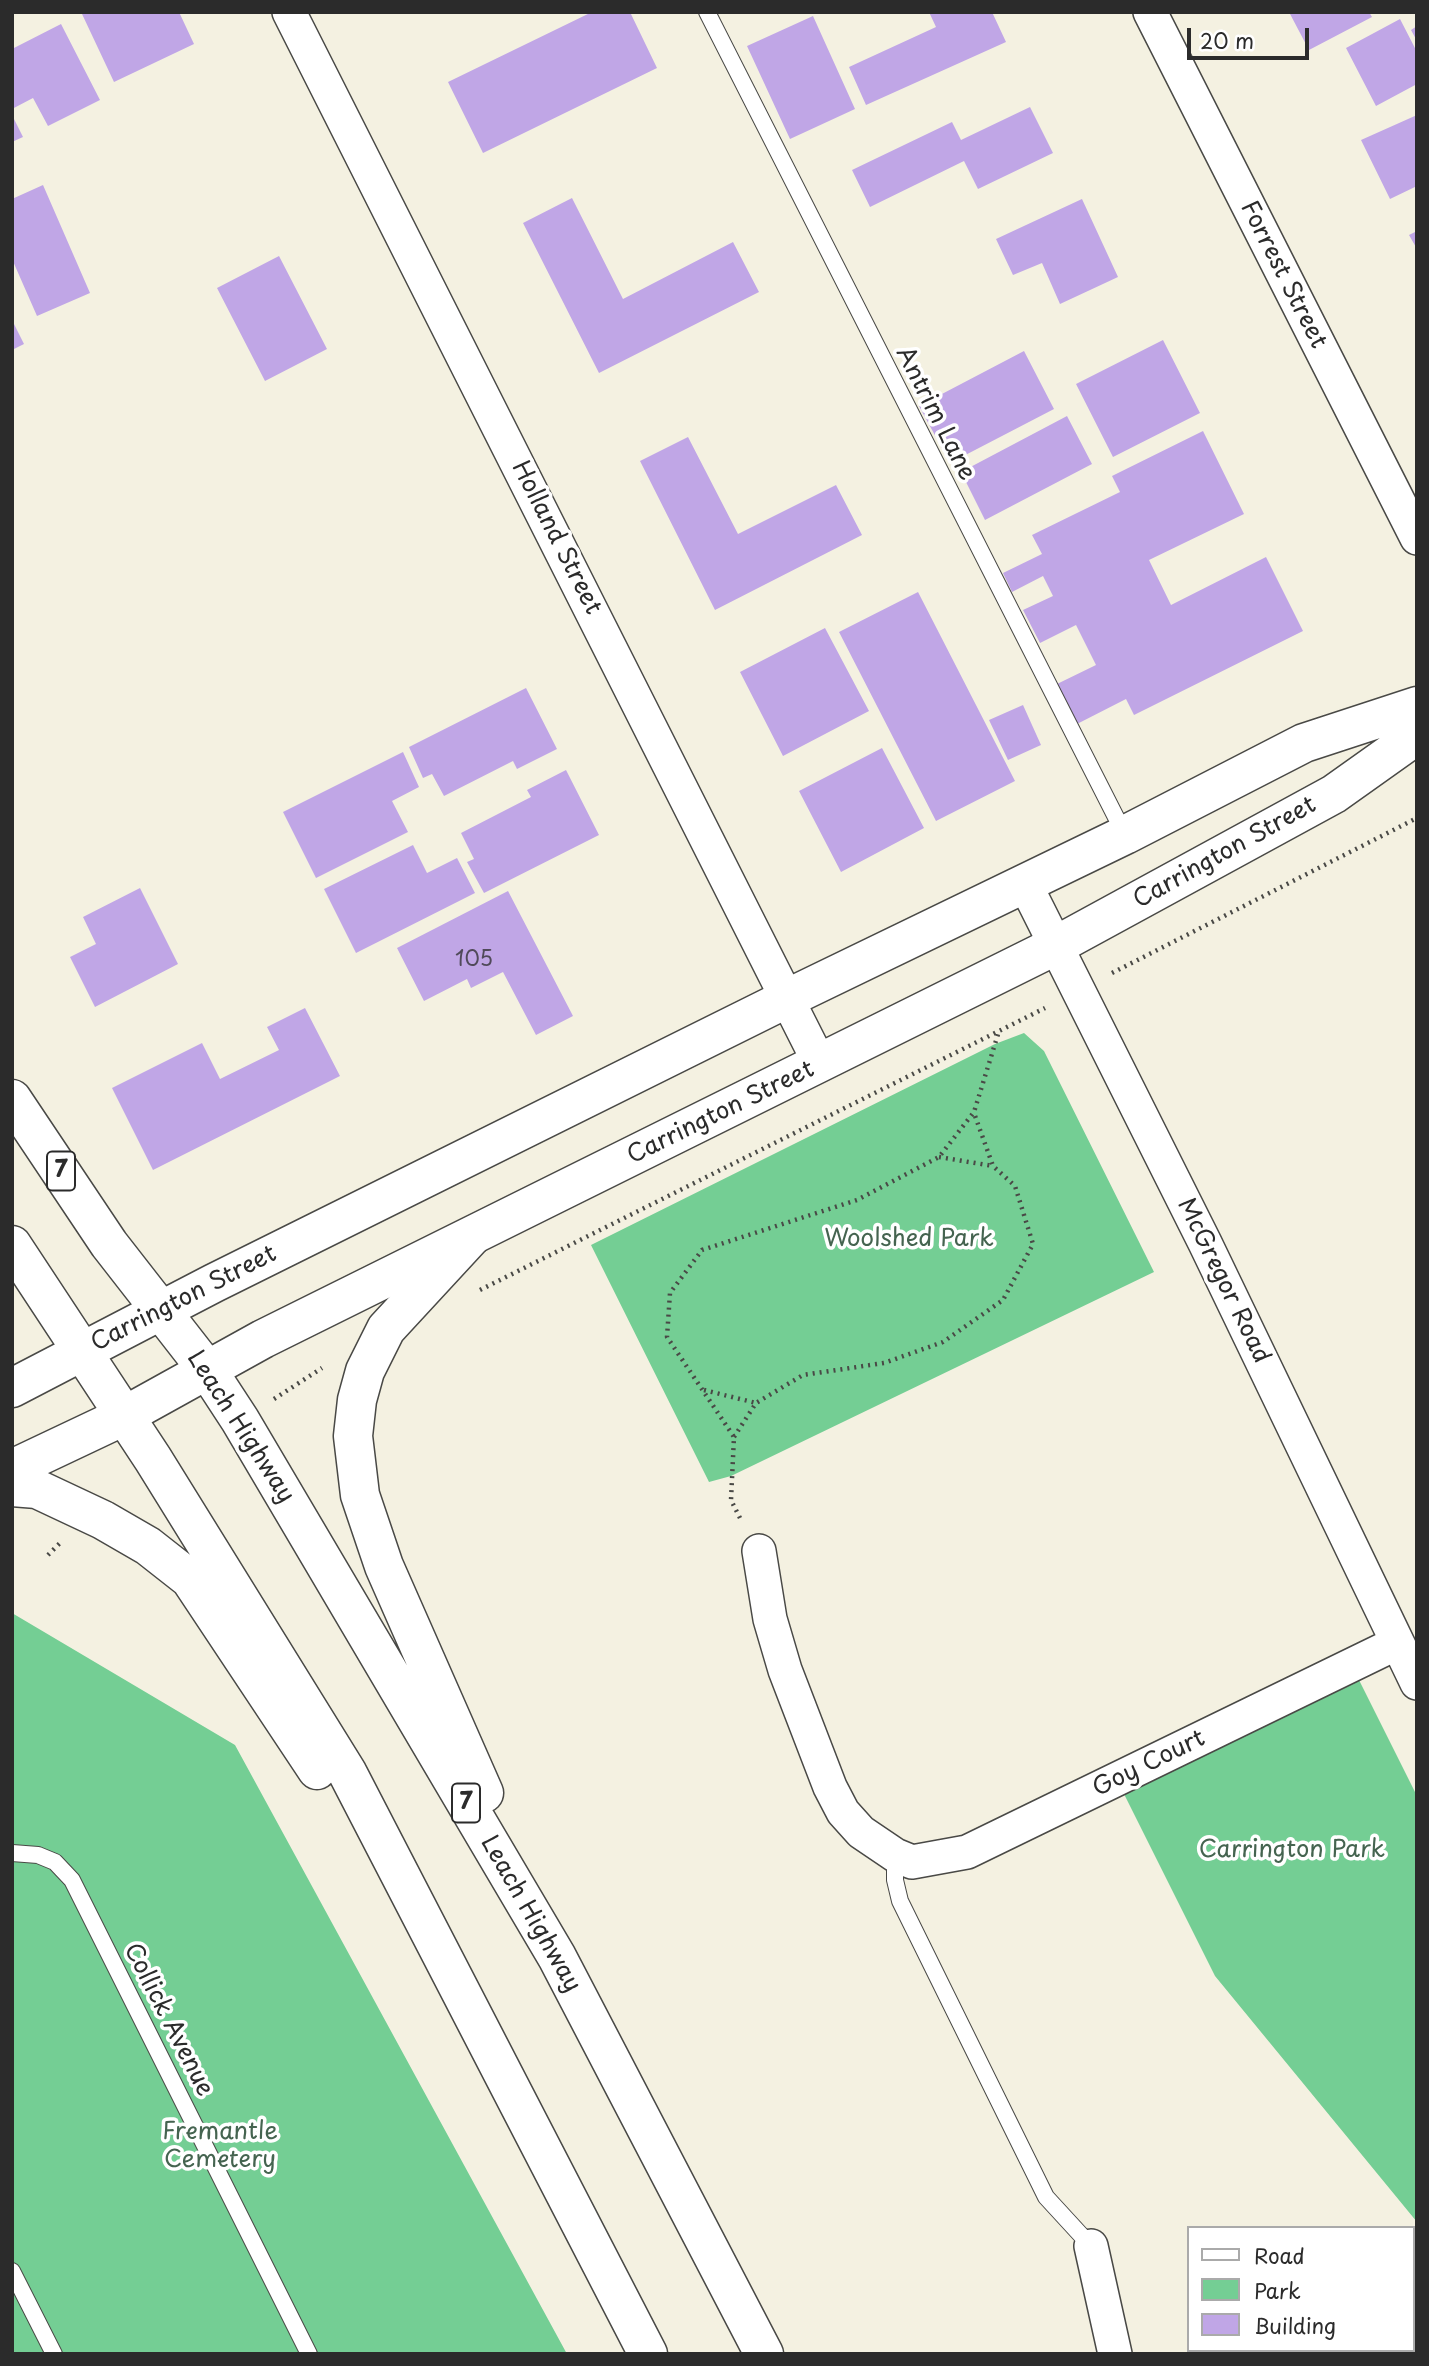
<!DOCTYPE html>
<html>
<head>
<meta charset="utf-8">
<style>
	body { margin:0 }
	#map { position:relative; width:1429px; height:2366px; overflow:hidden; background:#f4f1e1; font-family:"Playpen Sans",sans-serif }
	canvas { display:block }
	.frame { position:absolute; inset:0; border:14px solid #2b2b2b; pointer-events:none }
	.legend { position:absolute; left:1187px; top:2226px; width:228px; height:126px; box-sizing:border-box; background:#fff; border:2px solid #aaa; margin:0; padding:9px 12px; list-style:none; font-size:21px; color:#2b2b2b }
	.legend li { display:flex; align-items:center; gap:14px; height:35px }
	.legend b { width:35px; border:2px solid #aaa }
	.scale { position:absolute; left:1187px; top:28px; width:122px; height:32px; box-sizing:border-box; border:4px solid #2b2b2b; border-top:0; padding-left:9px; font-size:21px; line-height:24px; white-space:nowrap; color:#2b2b2b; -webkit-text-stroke:5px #fff; paint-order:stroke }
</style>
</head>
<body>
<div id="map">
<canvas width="1429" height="2366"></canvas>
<div class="frame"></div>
<ul class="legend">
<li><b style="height:9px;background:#fff"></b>Road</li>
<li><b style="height:19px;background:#74ce94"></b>Park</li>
<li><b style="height:19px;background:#c0a6e6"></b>Building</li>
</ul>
<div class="scale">20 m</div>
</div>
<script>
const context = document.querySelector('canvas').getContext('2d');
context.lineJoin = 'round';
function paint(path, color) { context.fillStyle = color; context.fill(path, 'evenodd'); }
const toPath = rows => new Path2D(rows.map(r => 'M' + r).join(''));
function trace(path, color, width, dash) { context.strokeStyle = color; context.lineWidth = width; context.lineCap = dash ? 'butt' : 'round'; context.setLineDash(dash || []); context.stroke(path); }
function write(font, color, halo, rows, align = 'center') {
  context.font = font + ' "Playpen Sans",sans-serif'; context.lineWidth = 7; context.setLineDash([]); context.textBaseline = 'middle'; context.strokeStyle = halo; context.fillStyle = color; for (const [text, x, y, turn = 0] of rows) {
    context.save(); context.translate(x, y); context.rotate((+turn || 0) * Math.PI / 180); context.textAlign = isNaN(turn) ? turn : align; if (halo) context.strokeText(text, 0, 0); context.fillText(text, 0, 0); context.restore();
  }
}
const green = toPath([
	[1024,1033,1044,1051,1154,1272,731,1476,709,1482,591,1245,995,1044],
	[12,1613,235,1745,567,2354,12,2354],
	[1359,1680,1417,1796,1417,2222,1215,1976,1123,1792]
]);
const building = toPath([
	[86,12,179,12,194,44,114,82,82,14],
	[592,12,630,12,657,68,483,153,448,82],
	[929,12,992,12,1006,42,866,105,849,67,936,27],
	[1289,12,1369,12,1372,17,1309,50],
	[813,16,855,109,790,139,747,46],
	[1400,19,1417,52,1417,84,1376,106,1346,48],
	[61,24,100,100,48,126,33,98,12,109,12,49],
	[1417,26,1417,41,1411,30],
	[1030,107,1053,153,978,189,964,161,870,207,852,170,952,122,961,140],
	[12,115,23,137,12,142],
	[1417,115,1417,186,1390,199,1361,140],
	[43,185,90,293,37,316,12,259,12,199],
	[572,198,623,299,733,242,759,292,599,373,523,223],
	[1082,199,1118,277,1060,304,1042,263,1013,275,996,239],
	[1417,231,1417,249,1409,235],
	[279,256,327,349,265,381,217,288],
	[12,320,24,344,12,350],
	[1163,340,1200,413,1113,457,1076,384],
	[1024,351,1054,409,950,463,919,406],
	[1067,416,1092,464,985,520,961,472],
	[1203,431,1244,514,1149,560,1171,605,1266,557,1303,631,1134,715,1126,699,1077,724,1057,684,1096,665,1076,625,1040,643,1023,610,1053,596,1043,576,1012,592,1003,573,1042,554,1032,535,1120,492,1112,476],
	[688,437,738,534,836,485,862,535,715,610,640,461],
	[918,592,1015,781,936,821,839,632],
	[825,628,869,711,783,756,740,672],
	[526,688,557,749,517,769,513,761,444,796,432,774,423,778,409,747],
	[1023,705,1041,745,1008,760,989,720],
	[882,748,924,828,841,872,799,791],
	[403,752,419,787,392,801,408,832,316,878,283,812],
	[566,770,599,835,484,893,467,862,474,859,461,833,531,797,527,790],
	[413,845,427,873,457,858,475,893,356,953,324,889],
	[140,888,178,964,95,1007,70,957,96,944,83,917],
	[508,891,573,1016,536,1035,503,972,471,988,467,979,424,1001,397,948],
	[305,1008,340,1076,153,1170,112,1088,202,1043,220,1079,279,1050,267,1027]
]);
const path = toPath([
	[1112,973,1417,818],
	[939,1157,993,1166],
	[480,1290,1045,1008],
	[704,1390,756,1403],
	[274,1399,322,1368],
	[734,1437,756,1403,803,1375,884,1363,943,1342,1003,1300,1033,1244,1015,1186,993,1166,974,1113],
	[740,1518,731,1500,734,1437,667,1337,670,1293,702,1250,857,1200,939,1157,974,1112,999,1031],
	[48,1555,60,1543]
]);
const lane = toPath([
	[707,12,1125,835],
	[12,1853,38,1855,55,1862,72,1880,309,2354],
	[895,1855,895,1880,900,1901,1046,2197,1091,2246],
	[12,2271,54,2354]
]);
const street = toPath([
	[289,12,820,1064],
	[1150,12,1417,538],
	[1024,882,1205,1243,1417,1683],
	[759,1551,770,1619,785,1670,830,1787,843,1812,861,1832,895,1855,912,1862,967,1852,1397,1643],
	[1091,2246,1115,2354]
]);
const secondary = toPath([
	[12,1388,214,1283,788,998,1125,835,1304,743,1417,706],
	[12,1469,124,1416,263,1339,1055,946,1334,794,1417,735]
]);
const highway = toPath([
	[12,1099,109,1244,208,1371,240,1420,557,1957,764,2354],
	[471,1237,386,1329,365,1371,357,1400,353,1436,360,1495,384,1566,484,1793],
	[12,1245,153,1459,347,1772,648,2354],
	[12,1487,37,1489,103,1520,148,1546,190,1579,317,1770]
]);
const numberNames = [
	["105",474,960]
];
const shields = [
	[61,1171,28],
	[466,1803,28]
];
const shieldNames = [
	["7",61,1171],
	["7",466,1803]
];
const streetNames = [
	["Forrest Street",1283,275,63],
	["Antrim Lane",935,414,63],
	["Holland Street",556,538,63],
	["Carrington Street",1225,853,-29],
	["Carrington Street",721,1113,-26],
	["McGregor Road",1223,1281,64],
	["Carrington Street",184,1299,-27],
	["Leach Highway",240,1427,57],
	["Goy Court",1149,1764,-26],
	["Leach Highway",530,1914,60],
	["Collick Avenue",168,2020,63]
];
const parkNames = [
	["Woolshed Park",909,1239],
	["Carrington Park",1292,1850],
	["Fremantle",220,2132],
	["Cemetery",220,2160]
];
paint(green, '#74ce94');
paint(building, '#c0a6e6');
trace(lane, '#494946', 18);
trace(street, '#494946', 36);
trace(secondary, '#494946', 41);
trace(highway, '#494946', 41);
trace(path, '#494946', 4.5, [2, 5]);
trace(lane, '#fff', 16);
trace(street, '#fff', 33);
trace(secondary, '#fff', 38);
trace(highway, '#fff', 38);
write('21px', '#504a5a', null, numberNames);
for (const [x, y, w] of shields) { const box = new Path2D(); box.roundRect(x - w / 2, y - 19.5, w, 39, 5); context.fillStyle = '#fff'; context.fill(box); trace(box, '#2b2b2b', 2); }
write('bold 23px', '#2b2b2b', null, shieldNames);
write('24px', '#2b2b2b', '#fff', streetNames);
write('24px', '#456450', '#fff', parkNames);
</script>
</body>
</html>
